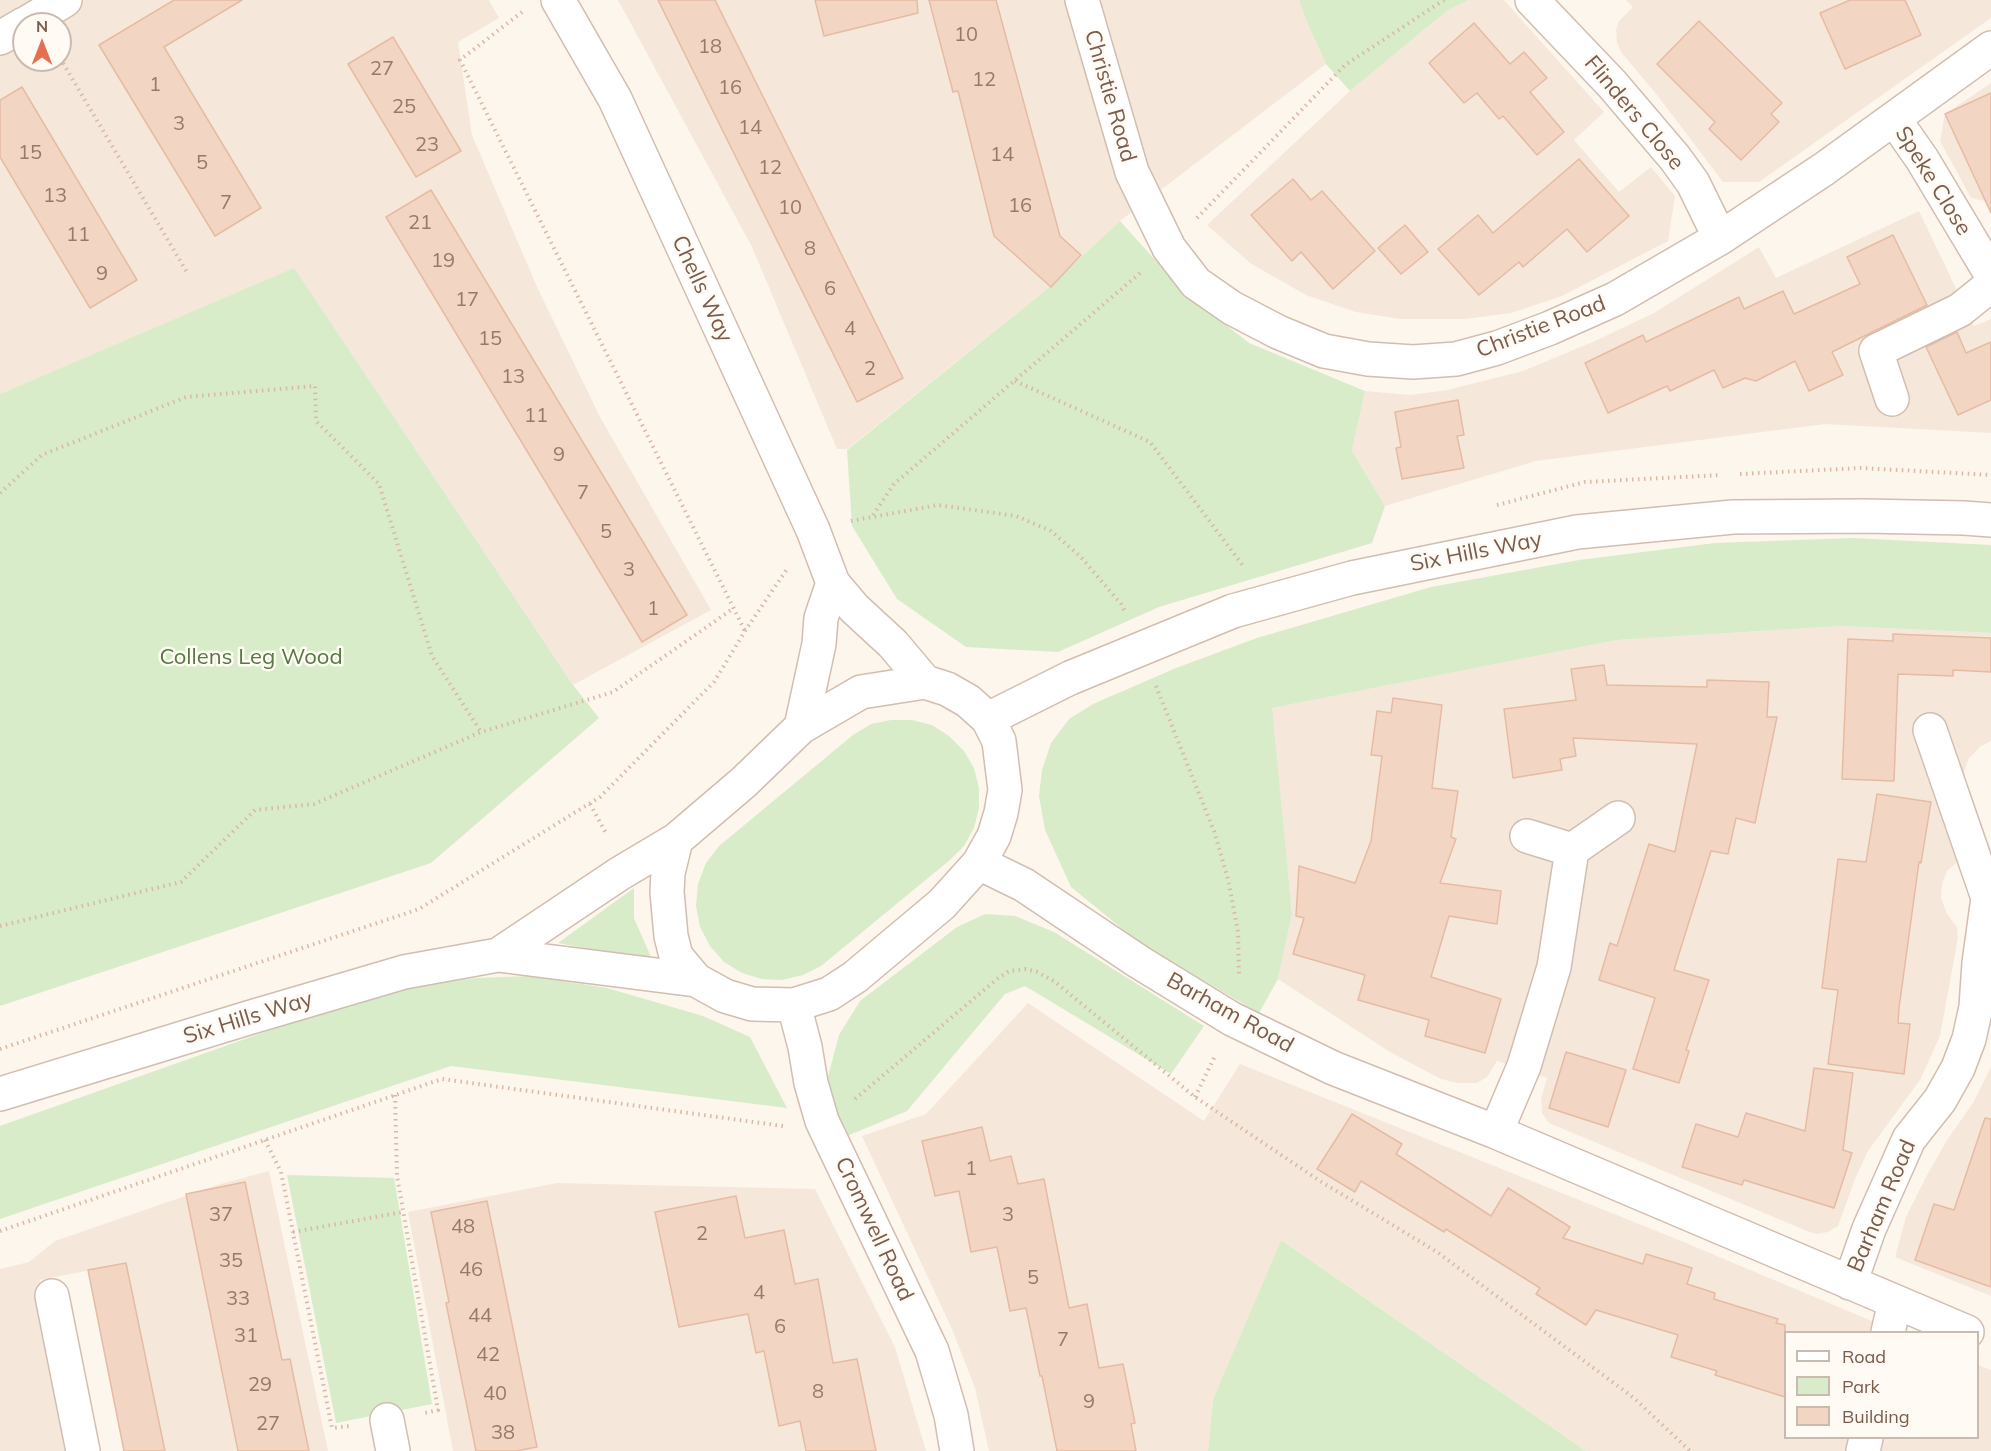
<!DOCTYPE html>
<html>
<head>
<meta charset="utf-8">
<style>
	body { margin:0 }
	#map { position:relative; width:1991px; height:1451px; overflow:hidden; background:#fdf6ec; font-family:Mulish,sans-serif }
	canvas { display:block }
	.legend { position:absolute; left:1784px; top:1331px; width:195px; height:108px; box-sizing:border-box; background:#fffaf3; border:2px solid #cabbb1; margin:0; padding:8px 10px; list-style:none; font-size:18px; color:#7a5c4d }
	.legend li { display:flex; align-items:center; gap:12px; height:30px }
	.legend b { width:30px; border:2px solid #cabbb1 }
	.north { position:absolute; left:12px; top:12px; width:60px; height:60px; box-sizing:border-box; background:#fffaf3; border:2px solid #cabbb1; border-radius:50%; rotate:0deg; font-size:16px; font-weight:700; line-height:24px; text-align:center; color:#7a5c4d }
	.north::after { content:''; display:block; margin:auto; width:21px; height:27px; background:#e76f51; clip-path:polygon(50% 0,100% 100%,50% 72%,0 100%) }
</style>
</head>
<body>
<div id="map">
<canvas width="1991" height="1451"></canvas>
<ul class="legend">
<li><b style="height:8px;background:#fff"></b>Road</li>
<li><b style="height:16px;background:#d8ecc9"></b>Park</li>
<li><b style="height:16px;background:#f3d5c3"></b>Building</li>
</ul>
<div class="north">N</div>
</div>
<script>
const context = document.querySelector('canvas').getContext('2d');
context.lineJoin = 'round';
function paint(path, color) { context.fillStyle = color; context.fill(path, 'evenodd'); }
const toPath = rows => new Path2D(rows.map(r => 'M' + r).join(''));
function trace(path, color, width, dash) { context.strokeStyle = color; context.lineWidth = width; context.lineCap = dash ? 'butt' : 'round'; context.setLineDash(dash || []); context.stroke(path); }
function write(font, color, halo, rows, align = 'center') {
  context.font = font + ' Mulish,sans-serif'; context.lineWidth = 5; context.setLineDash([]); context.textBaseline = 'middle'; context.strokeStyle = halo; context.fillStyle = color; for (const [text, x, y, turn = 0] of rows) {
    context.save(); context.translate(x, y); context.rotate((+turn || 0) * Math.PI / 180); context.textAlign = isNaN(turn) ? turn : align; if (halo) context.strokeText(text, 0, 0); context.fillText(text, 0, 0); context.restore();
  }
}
const residential = toPath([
	[0,0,489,0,499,18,458,42,472,135,538,289,600,417,711,610,573,685,294,269,0,394],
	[24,24,60,24,60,60,24,60],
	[618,0,1299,0,1306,20,1326,64,1120,221,1041,294,847,449,837,449,752,247],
	[1469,0,1504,0,1604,112,1574,140,1619,192,1651,167,1675,196,1668,241,1562,296,1511,313,1465,319,1400,319,1356,312,1306,295,1250,263,1207,225,1350,91,1448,10],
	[1626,0,1991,0,1991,18,1759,182,1723,182,1657,95,1621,52,1617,43,1616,30,1619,21,1633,7],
	[1991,83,1991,201,1985,201,1971,198,1940,141,1945,114],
	[1919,211,1974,326,1991,319,1991,433,1825,424,1536,461,1385,506,1352,451,1365,391,1410,395,1447,390,1523,371,1595,341,1654,313,1759,247,1776,278],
	[1841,626,1991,633,1991,741,1981,746,1969,758,1964,772,1976,854,1958,861,1947,871,1942,884,1941,898,1947,914,1957,927,1958,938,1940,1036,1920,1080,1868,1151,1855,1179,1838,1226,1828,1232,1817,1234,1807,1231,1549,1123,1542,1113,1541,1099,1547,1078,1497,1061,1487,1077,1477,1083,1457,1083,1441,1079,1390,1052,1278,979,1292,914,1271,708,1617,640],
	[1028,1003,1204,1121,1240,1064,1674,1238,1898,1332,1786,1332,1786,1438,1978,1438,1978,1365,1991,1370,1991,1451,1586,1451,1281,1240,1213,1399,1208,1451,989,1451,975,1388,952,1329,862,1136,926,1114],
	[1991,1067,1991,1296,1895,1257,1906,1217,1926,1177,1947,1140,1973,1103],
	[269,1171,328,1451,165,1451,126,1263,40,1280,76,1451,0,1451,0,1269,29,1262,55,1241,217,1185],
	[557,1183,815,1189,895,1347,926,1451,453,1451,408,1212]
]);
const green = toPath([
	[1299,0,1469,0,1448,10,1350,91,1326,64,1306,20],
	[1120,221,1185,293,1249,343,1365,391,1352,451,1385,506,1372,543,1159,607,1058,652,966,647,897,599,852,526,847,450,1041,294],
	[294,268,573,685,599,718,431,863,0,1006,0,394],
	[1853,538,1991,545,1991,633,1841,626,1617,640,1272,708,1292,914,1278,979,1259,1013,1141,944,1071,887,1045,830,1039,796,1042,770,1051,743,1069,719,1093,704,1176,668,1257,638,1431,587,1579,560,1715,543],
	[891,720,912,720,932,725,949,736,964,751,974,768,979,788,979,808,974,828,964,846,950,860,821,966,803,975,782,980,762,979,742,973,724,962,710,946,700,927,696,906,698,884,706,863,719,846,853,735,871,724],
	[634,888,634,918,651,957,589,949,558,943],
	[985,914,1015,916,1054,932,1204,1026,1171,1074,1025,986,1005,994,907,1111,847,1136,826,1084,839,1035,860,1001,957,927],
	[531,976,607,988,703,1016,750,1037,787,1108,451,1066,0,1219,0,1126,380,991,476,978],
	[287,1175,394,1178,432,1404,336,1423],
	[1281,1240,1586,1451,1208,1451,1213,1399]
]);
const building = toPath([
	[174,0,242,0,164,47,261,208,215,236,99,45,174,0],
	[658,0,715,0,903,378,857,402,658,0],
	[815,0,917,0,918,13,824,36,815,0],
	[929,0,996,0,1060,236,1081,255,1051,287,994,236,958,91,953,92,929,0],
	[1850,0,1905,0,1921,35,1845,69,1820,13,1850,0],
	[1699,21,1782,103,1771,114,1779,122,1741,160,1709,129,1715,122,1657,64,1699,21],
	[1474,23,1510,64,1524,52,1547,78,1530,92,1564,132,1537,155,1503,116,1499,119,1477,93,1464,103,1429,63,1474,23],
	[393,37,461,151,416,177,348,64,393,37],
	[22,87,137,280,90,308,0,157,0,100,22,87],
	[1991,93,1991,213,1945,114,1991,93],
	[1579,159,1629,216,1587,252,1567,229,1523,267,1519,262,1479,295,1438,249,1478,215,1493,233,1579,159],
	[1293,179,1311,200,1322,191,1375,251,1333,289,1301,252,1292,261,1251,215,1293,179],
	[431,190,687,615,642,642,386,217,431,190],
	[1405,225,1428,252,1401,274,1378,248,1405,225],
	[1893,235,1927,305,1832,352,1843,375,1809,391,1795,361,1756,381,1745,378,1723,388,1714,370,1670,391,1667,386,1608,413,1585,363,1643,335,1646,342,1739,297,1744,309,1783,291,1794,314,1860,284,1847,257,1893,235],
	[1957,332,1966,353,1991,342,1991,400,1958,415,1926,347,1957,332],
	[1458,400,1464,435,1457,436,1464,468,1402,479,1396,448,1401,447,1395,412,1458,400],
	[1893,634,1991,638,1991,672,1953,670,1953,676,1898,674,1894,781,1842,779,1848,639,1893,641,1893,634],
	[1604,665,1607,685,1707,687,1707,680,1769,682,1767,717,1777,717,1755,823,1736,818,1728,854,1711,851,1674,970,1709,980,1686,1050,1689,1051,1679,1083,1633,1069,1655,998,1599,980,1610,943,1617,946,1649,844,1675,852,1697,744,1573,738,1576,756,1560,759,1562,770,1513,778,1504,709,1576,700,1571,669,1604,665],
	[1393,698,1442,705,1432,788,1458,791,1451,837,1456,839,1440,883,1501,891,1497,924,1449,916,1431,977,1501,999,1485,1053,1425,1036,1429,1020,1358,1000,1365,975,1293,954,1304,918,1296,916,1299,866,1355,883,1371,841,1382,756,1371,755,1377,711,1391,713,1393,698],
	[1877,794,1931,802,1921,863,1919,862,1899,1008,1898,1023,1910,1024,1904,1074,1828,1064,1838,990,1822,988,1838,859,1866,862,1877,794],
	[1566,1052,1626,1070,1608,1127,1549,1108,1566,1052],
	[1814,1068,1853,1073,1843,1150,1852,1153,1834,1208,1744,1180,1742,1185,1682,1167,1696,1124,1738,1137,1746,1113,1805,1131,1814,1068],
	[1352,1114,1402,1144,1396,1154,1491,1216,1508,1188,1570,1227,1563,1238,1643,1264,1646,1254,1692,1268,1687,1284,1715,1293,1714,1299,1778,1319,1776,1323,1785,1325,1785,1397,1715,1375,1717,1371,1671,1357,1678,1335,1596,1310,1586,1325,1536,1294,1540,1288,1446,1229,1444,1232,1361,1181,1355,1192,1317,1169,1352,1114],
	[1985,1118,1991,1119,1991,1287,1915,1260,1934,1204,1954,1210,1985,1118],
	[982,1127,990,1161,1011,1156,1018,1184,1044,1179,1069,1308,1087,1304,1099,1368,1123,1364,1135,1423,1131,1424,1136,1451,1057,1451,1042,1376,1040,1376,1026,1308,1010,1311,997,1247,971,1252,959,1191,935,1196,922,1141,982,1127],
	[245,1182,282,1360,290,1359,309,1451,238,1451,186,1194,245,1182],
	[736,1196,745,1238,784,1230,795,1284,818,1279,833,1363,857,1359,876,1451,806,1451,800,1421,779,1426,764,1351,756,1353,748,1314,679,1327,655,1212,736,1196],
	[487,1201,537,1447,516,1451,476,1451,446,1303,449,1302,431,1212,487,1201],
	[126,1263,165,1451,124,1451,88,1270,126,1263]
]);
const path = toPath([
	[522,12,460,60,745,631],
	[60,58,188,274],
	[1197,218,1345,65,1444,0],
	[1015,381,1150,442,1244,567],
	[1740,474,1861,468,1991,475],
	[0,493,42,455,186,397,315,386,316,421,379,484,432,656,481,732],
	[1497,505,1585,482,1721,475],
	[873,515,894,484,1140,273],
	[851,521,938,505,1016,516,1051,531,1080,556,1121,604,1125,612],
	[1156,686,1214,831,1228,879,1238,932,1239,976],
	[590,804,607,835],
	[0,926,181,882,255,810,314,804,481,732,613,692,734,608],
	[0,1049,419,909,600,797,714,682,745,631,787,569],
	[395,1095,397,1176,438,1410,425,1413],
	[1195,1097,1216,1054],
	[855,1099,997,979,1009,971,1026,969,1037,972,1054,981,1195,1097,1320,1181,1437,1252,1634,1398,1690,1451],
	[265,1140,281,1172,332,1428,350,1426],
	[0,1231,442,1079,783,1126],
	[293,1232,403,1212]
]);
const minor = toPath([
	[558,0,615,99,813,530,833,583,854,608,893,644,925,682],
	[1082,0,1132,172,1169,248,1196,283,1232,308,1278,332,1324,351,1368,359,1413,362,1456,359,1497,348,1550,328,1615,299,1720,238,1824,169,1991,48],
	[1532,0,1612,84,1675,158,1693,183,1720,238],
	[25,24,65,0],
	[0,38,24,24],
	[1894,119,1922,159,1991,274],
	[1892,399,1876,351,1960,310,1991,285],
	[1233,611,1352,578,1577,532,1733,517,1864,516,1964,518,1991,520],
	[988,719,1070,678],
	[801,727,819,644,821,618,833,583],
	[1930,730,1988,898],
	[1527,836,1572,850,1618,818],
	[979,863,1024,885,1139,962,1232,1019,1333,1068,1496,1132,1967,1332],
	[498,955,619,874,676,840,744,782,801,727,861,692,925,682,947,689,968,701,988,719,999,741,1005,790,1001,813,994,836,979,863,942,904,855,977,829,994,794,1005,752,1004,725,996,696,980,676,956,671,936,667,892,668,873,676,840],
	[794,1005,805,1047,811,1083,822,1121,932,1351,951,1415,957,1451],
	[0,1094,248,1018,404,972,498,955,696,980],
	[1496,1132,1524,1066,1554,967,1572,850],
	[1850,1283,1869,1229,1909,1139,1940,1100,1958,1068,1969,1039,1976,1007,1979,963,1988,898,1991,898],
	[52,1296,83,1451],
	[1888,1332,1895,1302],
	[387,1420,393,1451],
	[1863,1451,1866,1438]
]);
const minorBridge = toPath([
	[1070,678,1233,611]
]);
const numberNames = [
	["10",966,35],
	["18",710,47],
	["27",382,69],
	["12",984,80],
	["1",155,85],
	["16",730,88],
	["25",404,107],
	["3",179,124],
	["14",750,128],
	["23",427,145],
	["15",30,153],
	["14",1002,155],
	["5",202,163],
	["12",770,168],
	["13",55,196],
	["7",226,203],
	["16",1020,206],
	["10",790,208],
	["21",420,223],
	["11",78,235],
	["8",810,249],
	["19",443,261],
	["9",102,274],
	["6",830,289],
	["17",467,300],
	["4",850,329],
	["15",490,339],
	["2",870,369],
	["13",513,377],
	["11",536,416],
	["9",559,455],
	["7",583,493],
	["5",606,532],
	["3",629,570],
	["1",653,609],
	["1",971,1169],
	["37",221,1215],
	["3",1008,1215],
	["48",463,1227],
	["2",702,1234],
	["35",231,1261],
	["46",471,1270],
	["5",1033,1278],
	["4",759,1293],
	["33",238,1299],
	["44",480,1316],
	["6",780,1327],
	["31",246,1336],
	["7",1063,1340],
	["42",488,1355],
	["29",260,1385],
	["8",818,1392],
	["40",495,1394],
	["9",1089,1402],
	["27",268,1424],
	["38",503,1433]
];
const streetNames = [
	["Christie Road",1110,96,74],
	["Flinders Close",1634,113,50],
	["Speke Close",1933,181,58],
	["Chells Way",702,289,65],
	["Christie Road",1541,327,-21],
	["Six Hills Way",1476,552,-11],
	["Barham Road",1230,1013,29],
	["Six Hills Way",248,1018,-17],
	["Barham Road",1882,1206,-67],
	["Cromwell Road",874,1229,65]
];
const parkNames = [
	["Collens Leg Wood",251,657]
];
paint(residential, '#f5e8da');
paint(green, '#d8ecc9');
paint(building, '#f3d5c3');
trace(building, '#e6bba3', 1.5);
trace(minor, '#d1beb0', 36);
trace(path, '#d9b8a5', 4, [1.5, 4.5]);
trace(minor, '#fff', 33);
trace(minorBridge, '#d1beb0', 36, []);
trace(minorBridge, '#fff', 33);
write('20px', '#987a6a', null, numberNames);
write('22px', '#7a5c4d', '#fffaf3', streetNames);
write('22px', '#537a41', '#fffaf3', parkNames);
</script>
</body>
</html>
